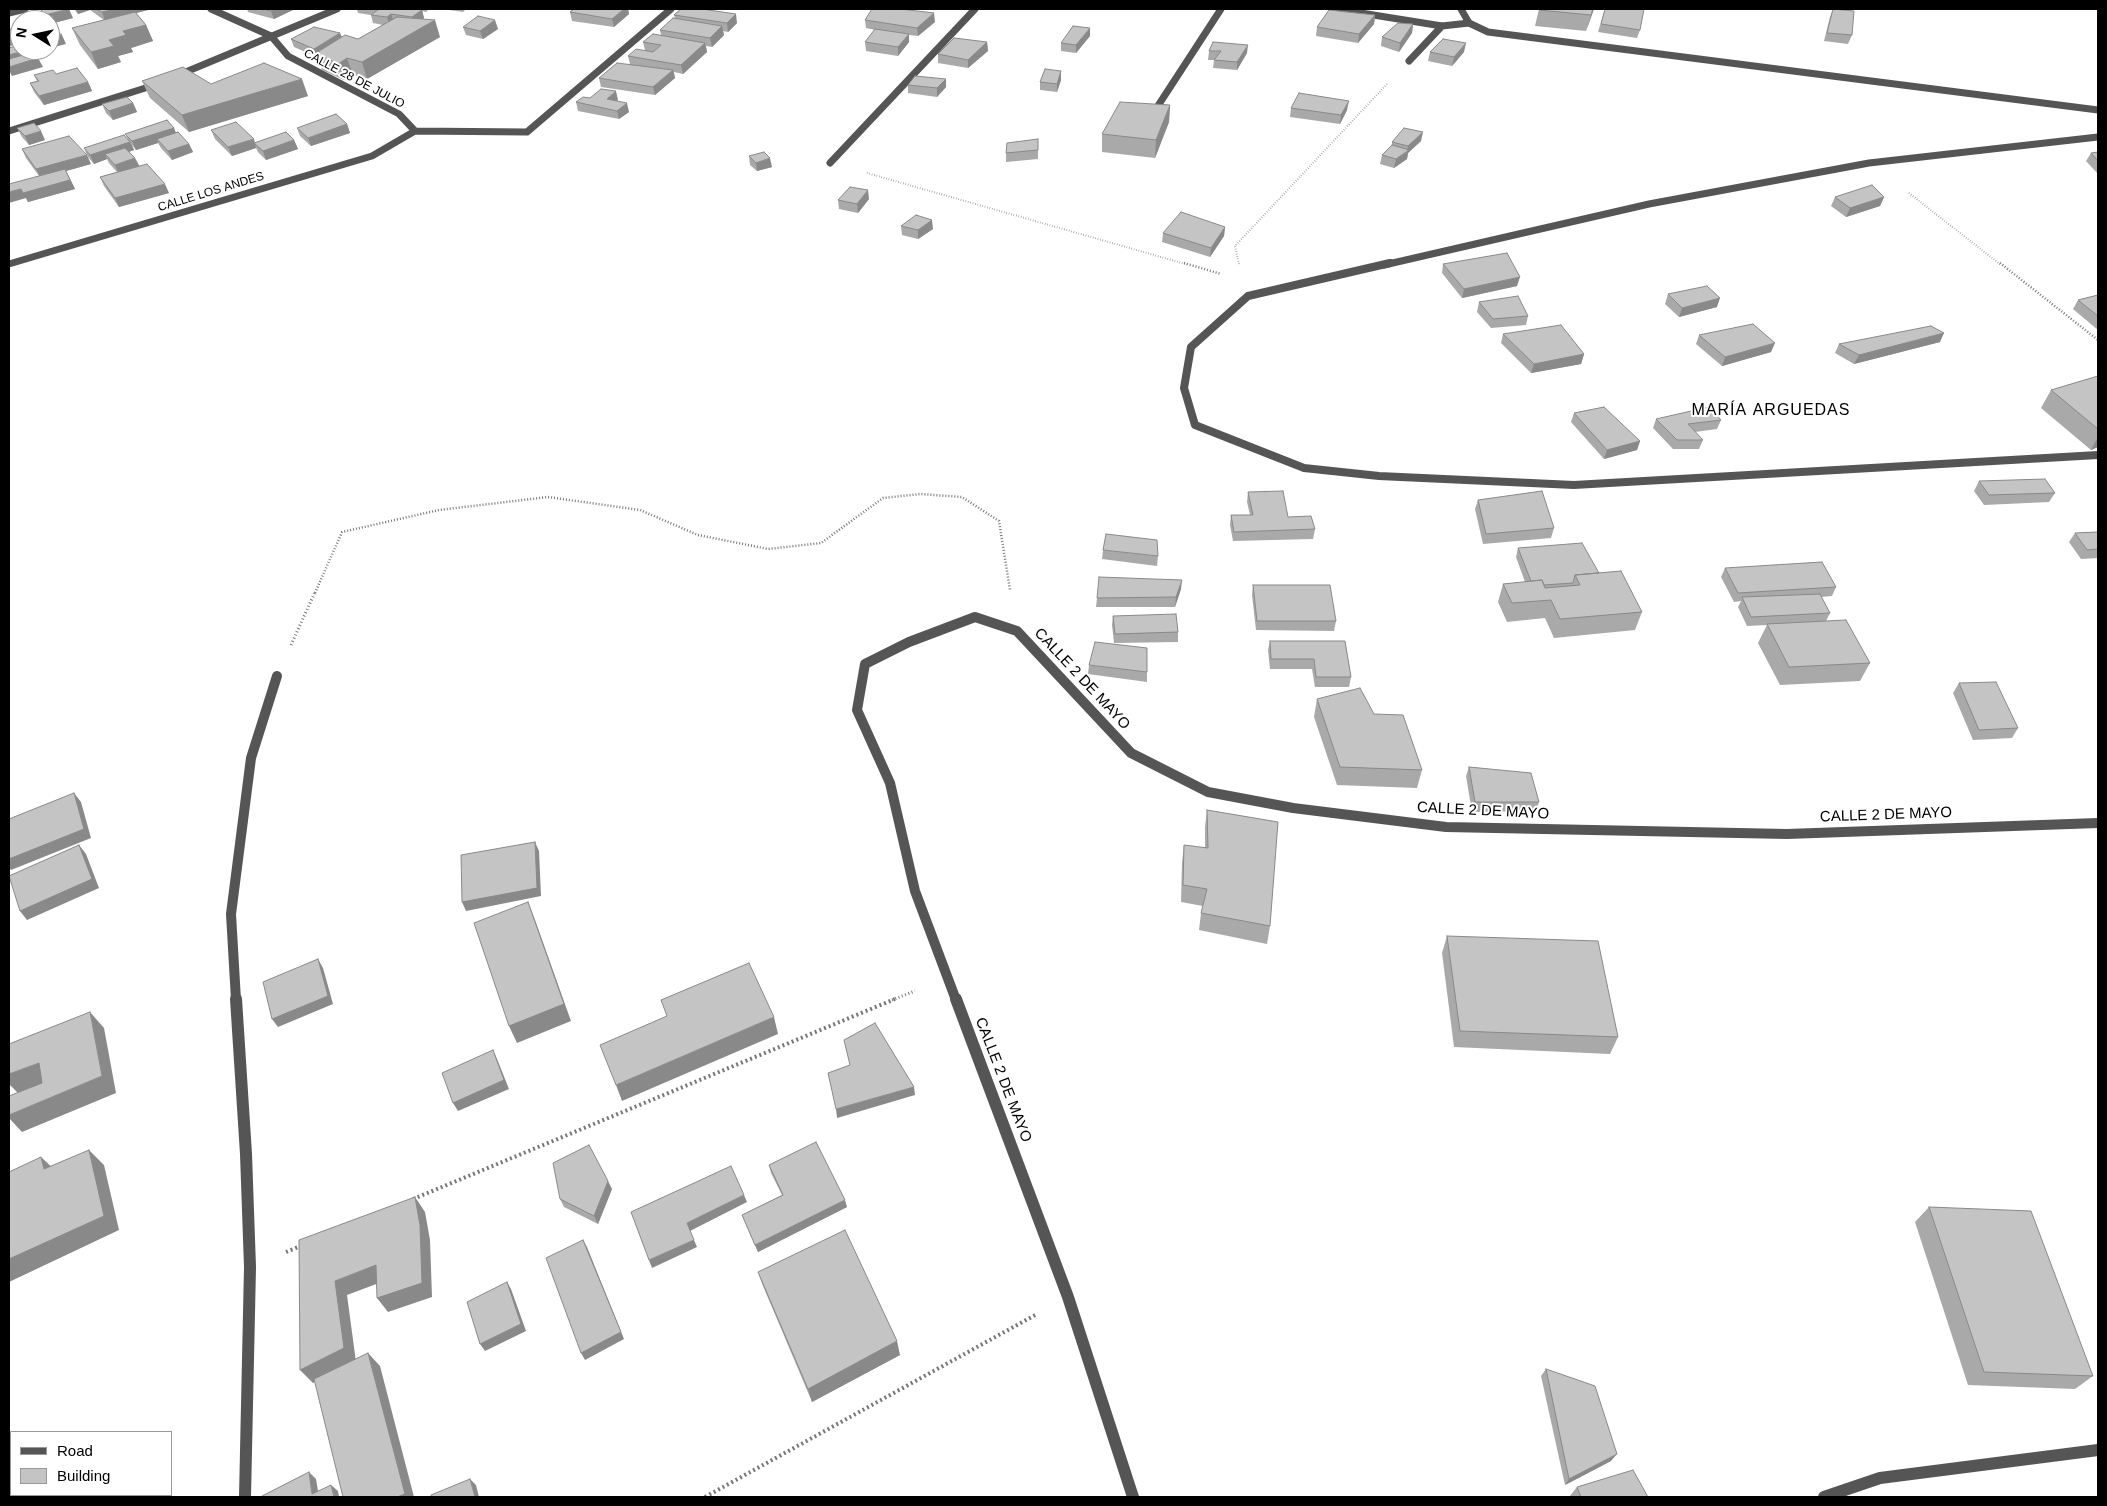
<!DOCTYPE html>
<html>
<head>
<meta charset="utf-8">
<style>
	body { margin:0 }
	#map { position:relative; width:2107px; height:1506px; overflow:hidden; background:#fff; font-family:Helvetica,sans-serif }
	canvas { display:block }
	.frame { position:absolute; inset:0; border:10px solid #000; pointer-events:none }
	.legend { position:absolute; left:10px; top:1431px; width:162px; height:65px; box-sizing:border-box; background:#fff; border:1px solid #999; margin:0; padding:6px 9px; list-style:none; font-size:15px; color:#000 }
	.legend li { display:flex; align-items:center; gap:10px; height:25px }
	.legend b { width:25px; border:1px solid #999 }
	.north { position:absolute; left:10px; top:10px; width:50px; height:50px; box-sizing:border-box; background:#fff; border:1px solid #999; border-radius:50%; rotate:280deg; font-size:14px; font-weight:700; line-height:20px; text-align:center; color:#000 }
	.north::after { content:''; display:block; margin:auto; width:18px; height:22px; background:#000; clip-path:polygon(50% 0,100% 100%,50% 72%,0 100%) }
</style>
</head>
<body>
<div id="map">
<canvas width="2107" height="1506"></canvas>
<div class="frame"></div>
<ul class="legend">
<li><b style="height:6px;background:#555"></b>Road</li>
<li><b style="height:14px;background:#c4c4c4"></b>Building</li>
</ul>
<div class="north">N</div>
</div>
<script>
const context = document.querySelector('canvas').getContext('2d');
context.lineJoin = 'round';
const toPath = rows => new Path2D(rows.map(r => 'M' + r).join(''));
function trace(path, color, width, dash) { context.strokeStyle = color; context.lineWidth = width; context.lineCap = dash ? 'butt' : 'round'; context.setLineDash(dash || []); context.stroke(path); }
function paint(path, color) { context.fillStyle = color; context.fill(path, 'evenodd'); }
function write(font, color, halo, rows, align = 'center') {
  context.font = font + ' Helvetica,sans-serif'; context.lineWidth = 4; context.setLineDash([]); context.textBaseline = 'middle'; context.strokeStyle = halo; context.fillStyle = color; for (const [text, x, y, turn = 0] of rows) {
    context.save(); context.translate(x, y); context.rotate((+turn || 0) * Math.PI / 180); context.textAlign = isNaN(turn) ? turn : align; if (halo) context.strokeText(text, 0, 0); context.fillText(text, 0, 0); context.restore();
  }
}
const pathFar3 = toPath([
	[867,173,1189,265],
	[1909,193,2001,265],
	[1239,264,1235,246,1387,84]
]);
const pathFar2 = toPath([
	[1184,263,1221,274],
	[2000,263,2098,340],
	[315,593,342,532,439,510,548,497,640,510,698,535,768,549,821,543,883,498,920,494,962,497,999,521,1010,590]
]);
const pathFar1 = toPath([
	[291,645,315,592],
	[892,1000,915,991]
]);
const path = toPath([
	[413,1199,895,999],
	[286,1252,303,1245],
	[705,1497,1037,1314]
]);
const minorFar3 = toPath([
	[211,9,271,36,288,56,399,114,415,131,527,132,671,9],
	[1336,9,1442,26,1469,23],
	[9,13,25,9],
	[1409,61,1442,26],
	[1152,115,1221,9],
	[830,163,975,9],
	[9,264,372,156,415,131],
	[1384,265,1649,204,1869,163,2098,137]
]);
const minorFar2 = toPath([
	[1390,263,1248,296,1191,347,1184,388,1195,425,1304,468,1379,476,1574,485,2098,455]
]);
const minorFar1 = toPath([
	[236,1000,231,914,251,758,277,676],
	[956,1000,915,891,890,783,857,710,865,664,909,642,975,617,1017,631,1131,753,1208,792,1293,808,1446,827,1787,834,2098,823]
]);
const minor = toPath([
	[236,999,246,1154,250,1267,245,1497],
	[956,999,1068,1297,1133,1497],
	[1824,1497,1880,1478,2098,1450]
]);
const tertiary = toPath([
	[1461,9,1469,23,1488,32,2098,110],
	[176,76,337,9],
	[9,131,158,84]
]);
const wall = toPath([
	[74,9,147,9,148,10,136,13,146,25,153,41,131,48,133,52,118,56,121,62,98,69,80,45,72,28,104,20,90,10,78,14],
	[247,9,295,9,274,19,248,12],
	[357,9,429,9,426,12,422,11,424,18,423,19,440,37,367,79,353,75,344,80,322,70,317,57,294,47,291,39,340,33,342,37,358,39,383,25,373,23,371,15,358,13],
	[442,9,466,9,463,12],
	[574,9,628,9,629,14,614,27,572,21,570,12],
	[681,9,712,9,710,10,737,23,728,32,723,31,724,35,712,47,706,46,707,52,683,74,674,72,675,78,655,95,601,87,599,78,630,64,628,56,645,50,643,42,661,35,660,30,675,18,674,15],
	[1539,9,1594,9,1586,31,1535,26],
	[1605,9,1640,30,1637,38,1598,32],
	[1833,9,1852,35,1848,44,1824,41,1830,17],
	[41,10,73,18,50,24,50,20,46,20],
	[1375,15,1374,24,1358,43,1316,36,1317,27],
	[865,20,935,22,918,36,909,35,909,42,898,56,866,51,865,42,875,30,866,28],
	[1413,24,1412,33,1399,52,1381,46,1382,37],
	[463,27,498,29,483,39,466,35],
	[1090,36,1076,53,1061,51,1061,43],
	[987,42,988,51,968,68,938,63,938,54],
	[1213,42,1247,53,1237,70,1213,68,1214,60,1208,60,1209,51],
	[1430,52,1464,52,1452,66,1428,61],
	[1061,71,1061,80,1057,92,1040,90,1040,82],
	[56,74,88,82,92,91,44,105,34,92,30,83,37,81,34,75],
	[142,81,211,84,308,96,189,132,150,98],
	[908,85,946,87,937,97,908,93],
	[590,98,618,100,617,101,629,112,619,119,578,111,576,102],
	[133,103,137,112,113,120,106,113,102,104],
	[1170,105,1169,122,1155,158,1102,152,1102,134],
	[1291,108,1347,110,1340,124,1290,117],
	[347,124,350,133,311,146,300,136,297,128],
	[17,128,45,140,29,145,22,137],
	[174,128,176,133,189,144,193,152,172,160,161,148,158,143,136,150,132,145,134,150,129,152,139,166,169,193,119,207,104,186,100,177,117,172,109,163,107,159,94,164,88,157,84,148,128,139,125,134],
	[211,130,255,143,294,140,298,149,266,160,258,152,256,148,232,156,215,139],
	[1038,139,1038,159,1006,162,1006,153],
	[1421,141,1408,153,1407,159,1394,168,1380,164,1382,155,1392,145,1392,142],
	[22,149,91,164,66,171,75,189,28,202,26,198,39,176,26,158],
	[2098,152,2098,174,2086,161,2091,153],
	[749,156,772,167,757,171,750,165],
	[1835,197,1884,197,1880,206,1846,217,1831,206],
	[869,199,858,213,839,209,838,200],
	[901,226,933,229,918,239,902,235],
	[1225,227,1224,236,1210,257,1162,242,1163,233],
	[1443,264,1517,286,1462,298,1442,273],
	[1668,294,1717,307,1679,317,1665,304],
	[2098,295,2098,330,2073,309,2078,300],
	[1479,302,1528,316,1526,325,1491,328,1477,312],
	[1503,334,1584,354,1581,364,1531,373,1501,343],
	[1699,335,1771,352,1722,366,1696,344],
	[1940,342,1854,364,1835,353,1839,344],
	[2098,376,2098,447,2091,450,2041,408,2051,390],
	[1574,413,1640,441,1637,450,1604,459,1571,422],
	[1656,419,1721,420,1717,429,1695,432,1703,440,1699,449,1673,449,1653,428],
	[1979,481,2055,493,2049,502,1984,505,1974,491],
	[1248,492,1288,517,1315,529,1313,539,1233,541,1230,525,1231,515,1250,515,1247,502],
	[1478,500,1554,528,1551,538,1483,544,1475,509],
	[2098,532,2098,558,2081,559,2069,542,2075,533],
	[1518,548,1599,573,1642,612,1635,630,1554,638,1545,618,1507,622,1498,602,1503,584,1525,582,1516,557],
	[1103,550,1158,556,1157,566,1102,559],
	[1725,568,1836,587,1832,596,1821,597,1830,613,1826,621,1870,663,1860,681,1780,685,1758,643,1767,625,1747,626,1738,607,1741,601,1734,602,1721,577],
	[1253,585,1336,621,1334,631,1256,630,1252,595],
	[1181,589,1175,607,1096,607,1097,598],
	[1113,616,1178,632,1178,642,1114,643,1112,625],
	[1270,641,1345,641,1351,677,1349,687,1315,687,1312,669,1270,669,1268,650],
	[1089,665,1147,672,1147,682,1088,674],
	[1959,683,2018,728,2012,738,1973,740,1953,693],
	[1317,699,1374,714,1422,770,1417,788,1337,785,1314,717],
	[1469,767,1539,802,1536,811,1472,812,1466,776],
	[1207,810,1270,926,1267,944,1199,930,1201,913,1203,906,1181,902,1182,863,1184,845,1205,848,1205,827],
	[1447,936,1618,1037,1610,1054,1454,1047,1442,953],
	[769,1165,847,1207,758,1252,742,1215,782,1195,771,1173],
	[612,1189,598,1224,564,1207,560,1199],
	[1929,1207,2093,1376,2075,1389,1968,1385,1915,1222],
	[758,1272,900,1355,812,1402,763,1286],
	[1546,1369,1611,1461,1565,1485,1541,1376],
	[1577,1487,1648,1497,1569,1497]
]);
const shadedWall = toPath([
	[69,9,73,18,50,24,50,20,48,20,45,15],
	[76,9,89,9,90,10,78,14],
	[115,9,147,9,148,10,105,21,102,12],
	[275,9,295,9,274,19,271,11],
	[624,9,628,9,629,14,614,27,612,19],
	[1593,9,1594,9,1586,31,1591,15],
	[422,10,424,18,415,26,412,17],
	[934,13,935,22,918,36,917,28],
	[391,14,394,22,390,26,387,17],
	[736,14,737,23,728,32,727,23],
	[1375,15,1374,24,1358,43,1359,34],
	[435,20,440,37,367,79,362,62],
	[495,20,498,29,483,39,480,31],
	[1413,24,1412,33,1399,52,1400,43],
	[146,25,153,41,131,48,133,52,118,56,121,62,98,69,91,52,123,31],
	[722,26,724,35,712,47,710,38],
	[1090,28,1090,36,1076,53,1076,45],
	[340,33,343,41,316,53,317,57,314,49],
	[909,34,909,42,898,56,898,47],
	[14,35,19,44,10,46,12,49,35,50,38,57,9,65,9,36],
	[62,35,66,44,50,48,50,38],
	[987,42,988,51,968,68,968,60],
	[705,43,707,52,683,74,681,65],
	[1466,43,1464,52,1452,66,1454,57],
	[1248,45,1247,53,1237,70,1237,62],
	[38,58,43,67,12,76,9,70,9,67],
	[347,58,353,75,344,80,338,64],
	[673,70,675,78,655,95,653,87],
	[1061,71,1061,80,1057,92,1057,84],
	[302,79,308,96,189,132,182,115],
	[946,79,946,87,937,97,937,88],
	[88,82,92,91,44,105,39,96],
	[616,91,618,100,609,108,607,99],
	[1349,101,1347,110,1340,124,1341,115],
	[133,103,137,112,113,120,109,111],
	[627,103,629,112,619,119,617,111],
	[1170,105,1169,122,1155,158,1156,140],
	[347,124,350,133,311,146,308,138],
	[174,128,177,136,157,139,158,143,136,150,132,141],
	[41,131,45,140,29,145,25,136],
	[1423,132,1421,141,1408,153,1407,159,1394,168,1396,159,1407,152,1408,146],
	[254,139,256,148,232,156,228,147],
	[294,140,298,149,266,160,263,151],
	[130,142,134,150,109,159,105,154,107,159,94,164,90,155],
	[189,144,193,152,172,160,168,151],
	[87,155,91,164,66,171,75,189,28,202,26,198,9,203,9,192,41,178,36,169],
	[135,158,140,167,119,174,115,165],
	[770,158,772,167,757,171,756,163],
	[165,184,169,193,119,207,115,198],
	[868,190,869,199,858,213,857,204],
	[1884,197,1880,206,1846,217,1850,208],
	[932,220,933,229,918,239,918,230],
	[1225,227,1224,236,1210,257,1211,248],
	[1520,277,1517,286,1462,298,1464,289],
	[1720,298,1717,307,1679,317,1682,308],
	[1944,333,1940,342,1854,364,1859,355],
	[1775,343,1771,352,1722,366,1725,357],
	[1584,354,1581,364,1531,373,1534,364],
	[2098,437,2098,447,2091,450],
	[1640,441,1637,450,1604,459,1607,450],
	[1182,580,1181,589,1175,607,1176,597],
	[74,793,81,802,91,838,11,870,9,867,9,859],
	[535,842,539,851,541,896,466,911,462,902],
	[79,845,86,854,99,888,27,920,20,911],
	[528,902,535,920,571,1021,517,1043,509,1026],
	[318,959,323,968,333,1004,278,1027,272,1019],
	[90,1012,104,1028,116,1093,22,1132,9,1118,9,1115,102,1076],
	[774,1017,778,1034,622,1101,616,1085],
	[493,1050,497,1059,509,1089,458,1111,453,1103],
	[39,1063,54,1079,18,1093,9,1084,9,1074],
	[914,1087,915,1095,837,1118,836,1109],
	[89,1150,104,1165,119,1230,9,1282,9,1259],
	[41,1157,57,1172,44,1169],
	[608,1181,612,1189,598,1224,594,1216],
	[744,1195,747,1202,690,1231,687,1223],
	[415,1197,425,1212,430,1240,432,1297,388,1312,377,1298],
	[845,1200,847,1207,758,1252,755,1245],
	[583,1240,587,1247,624,1339,585,1360,581,1353],
	[694,1240,697,1247,652,1268,649,1260],
	[376,1265,387,1280,347,1295,356,1362,313,1383,300,1370,335,1281],
	[507,1282,511,1289,526,1331,485,1351,480,1344],
	[897,1341,900,1355,812,1402,808,1389],
	[368,1353,380,1366,414,1497,397,1497],
	[1617,1454,1611,1461,1565,1485,1569,1479],
	[309,1472,316,1479,319,1497,312,1494],
	[470,1479,476,1485,479,1497,475,1497],
	[331,1485,338,1491,339,1497,334,1497]
]);
const building = toPath([
	[45,9,69,9,45,15,41,10,45,9],
	[96,9,115,9,102,12,96,9],
	[264,9,275,9,271,11,264,9],
	[379,9,415,9,422,10,412,17,391,14,387,17,371,15,379,9],
	[574,9,624,9,612,19,570,12,574,9],
	[681,9,702,9,736,14,727,23,674,15,681,9],
	[872,9,900,9,934,13,917,28,865,20,872,9],
	[1539,9,1593,9,1591,15,1539,10,1539,9],
	[1605,9,1644,9,1640,30,1601,24,1605,9],
	[1833,9,1854,11,1852,35,1827,33,1833,9],
	[1329,10,1375,15,1359,34,1317,27,1329,10],
	[135,12,146,25,123,31,126,35,109,40,114,46,91,52,72,28,135,12],
	[478,16,495,20,480,31,463,27,478,16],
	[397,17,435,20,362,62,347,58,338,64,316,53,345,35,358,39,397,17],
	[673,18,722,26,710,38,660,30,673,18],
	[1398,23,1413,24,1400,43,1382,37,1398,23],
	[1073,26,1090,28,1076,45,1061,43,1073,26],
	[9,27,14,35,9,36,9,27],
	[314,27,340,33,314,49,291,39,314,27],
	[54,29,62,35,50,38,50,30,54,29],
	[875,29,909,34,898,47,865,42,875,29],
	[653,34,705,43,681,65,628,56,636,49,653,52,661,45,643,42,653,34],
	[954,38,987,42,968,60,938,54,954,38],
	[1443,39,1466,43,1454,57,1430,52,1443,39],
	[1213,42,1248,45,1237,62,1214,60,1221,51,1209,51,1213,42],
	[20,45,20,50,28,50,9,55,9,48,20,45],
	[34,52,38,58,9,67,9,59,34,52],
	[264,63,302,79,182,115,142,81,183,67,211,84,264,63],
	[617,63,673,70,653,87,599,78,617,63],
	[77,68,88,82,39,96,30,83,39,81,34,75,53,70,56,74,77,68],
	[1045,69,1061,71,1057,84,1040,82,1045,69],
	[915,76,946,79,937,88,908,85,915,76],
	[601,89,616,91,607,99,627,103,617,111,576,102,583,97,590,98,601,89],
	[1299,93,1349,101,1341,115,1291,108,1299,93],
	[127,97,133,103,109,111,102,104,127,97],
	[1120,102,1170,105,1156,140,1102,134,1120,102],
	[336,114,347,124,308,138,297,128,336,114],
	[167,120,174,128,132,141,125,134,167,120],
	[236,122,254,139,228,147,211,130,236,122],
	[34,123,41,131,25,136,17,128,34,123],
	[1404,128,1423,132,1408,146,1392,142,1404,128],
	[178,132,189,144,168,151,157,139,178,132],
	[286,132,294,140,263,151,254,143,286,132],
	[124,135,130,142,90,155,84,148,124,135],
	[69,136,87,155,36,169,22,149,69,136],
	[1038,139,1038,150,1006,153,1007,143,1038,139],
	[1392,145,1409,150,1396,159,1382,155,1392,145],
	[125,148,135,158,115,165,105,154,125,148],
	[764,152,770,158,756,163,749,156,764,152],
	[2098,152,2098,161,2091,153,2098,152],
	[147,164,165,184,115,198,100,177,147,164],
	[65,169,70,180,23,193,21,189,9,192,9,184,65,169],
	[1872,185,1884,197,1850,208,1835,197,1872,185],
	[850,187,868,190,857,204,838,200,850,187],
	[1181,212,1225,227,1211,248,1163,233,1181,212],
	[916,215,932,220,918,230,901,226,916,215],
	[1507,253,1520,277,1464,289,1443,264,1507,253],
	[1707,286,1720,298,1682,308,1668,294,1707,286],
	[2098,295,2098,316,2078,300,2098,295],
	[1518,296,1528,316,1493,319,1479,302,1518,296],
	[1753,324,1775,343,1725,357,1699,335,1753,324],
	[1561,325,1584,354,1534,364,1503,334,1561,325],
	[1931,326,1944,333,1859,355,1839,344,1931,326],
	[2098,376,2098,429,2051,390,2098,376],
	[1604,407,1640,441,1607,450,1574,413,1604,407],
	[1709,407,1721,420,1688,424,1703,440,1677,440,1656,419,1709,407],
	[2045,479,2055,493,1989,495,1979,481,2045,479],
	[1283,491,1288,517,1311,516,1315,529,1234,532,1231,515,1253,515,1248,492,1283,491],
	[1542,491,1554,528,1486,534,1478,500,1542,491],
	[2098,532,2098,549,2087,550,2075,533,2098,532],
	[1106,534,1157,540,1158,556,1103,550,1106,534],
	[1582,543,1599,573,1575,575,1573,583,1544,585,1542,580,1531,581,1518,548,1582,543],
	[1822,562,1836,587,1738,593,1725,568,1822,562],
	[1621,571,1642,612,1560,619,1551,600,1512,603,1503,584,1542,580,1545,588,1580,585,1575,575,1621,571],
	[1099,577,1182,580,1176,597,1097,598,1099,577],
	[1253,585,1330,585,1336,621,1257,621,1253,585],
	[1820,594,1830,613,1751,617,1742,597,1820,594],
	[1176,614,1178,632,1115,634,1113,616,1176,614],
	[1846,620,1870,663,1789,667,1767,624,1846,620],
	[1270,641,1345,641,1351,677,1316,677,1314,659,1271,659,1270,641],
	[1095,642,1147,648,1147,672,1089,665,1095,642],
	[1996,682,2018,728,1979,730,1959,683,1996,682],
	[1360,688,1374,714,1403,715,1422,770,1340,767,1317,699,1360,688],
	[1469,767,1531,773,1539,802,1475,802,1469,767],
	[74,793,84,829,9,859,9,819,74,793],
	[1207,810,1278,822,1270,926,1201,913,1207,889,1183,885,1184,845,1208,848,1207,810],
	[535,842,537,888,462,902,461,855,535,842],
	[79,845,92,879,20,911,9,876,79,845],
	[528,902,564,1004,509,1026,474,923,528,902],
	[1447,936,1598,941,1618,1037,1460,1031,1447,936],
	[318,959,328,996,272,1019,263,982,318,959],
	[749,963,774,1017,616,1085,600,1045,667,1016,661,1000,749,963],
	[90,1012,102,1076,9,1115,9,1096,42,1083,39,1063,9,1074,9,1044,90,1012],
	[875,1023,914,1087,836,1109,828,1073,850,1065,844,1040,875,1023],
	[493,1050,504,1080,453,1103,442,1073,493,1050],
	[816,1142,845,1200,755,1245,742,1215,783,1195,769,1165,816,1142],
	[589,1145,608,1181,594,1216,560,1199,553,1163,589,1145],
	[89,1150,104,1216,9,1259,9,1172,41,1157,44,1169,89,1150],
	[731,1166,744,1195,687,1223,694,1240,649,1260,631,1212,731,1166],
	[415,1197,420,1225,422,1283,377,1298,376,1265,335,1281,344,1348,300,1370,299,1240,415,1197],
	[1929,1207,2031,1211,2093,1376,1984,1372,1929,1207],
	[845,1230,897,1341,808,1389,758,1272,845,1230],
	[583,1240,621,1332,581,1353,546,1258,583,1240],
	[507,1282,521,1324,480,1344,467,1302,507,1282],
	[368,1353,405,1494,397,1497,343,1497,314,1379,368,1353],
	[1546,1369,1595,1386,1617,1454,1569,1479,1546,1369],
	[1633,1470,1648,1497,1581,1497,1577,1487,1633,1470],
	[309,1472,312,1494,331,1485,334,1497,262,1497,262,1496,309,1472],
	[470,1479,475,1497,431,1497,431,1495,470,1479]
]);
const farStreetnames = [
	["CALLE 28 DE JULIO",354,79,28],
	["CALLE LOS ANDES",211,192,-17]
];
const streetNames = [
	["CALLE 2 DE MAYO",1082,679,47],
	["CALLE 2 DE MAYO",1483,811,3],
	["CALLE 2 DE MAYO",1886,815,-2],
	["CALLE 2 DE MAYO",1003,1080,69]
];
const neighbourhoodNames = [
	["MARÍA ARGUEDAS",1771,411]
];
trace(pathFar3, '#777', 2, [0.5, 2]);
trace(pathFar2, '#777', 2.5, [1, 2]);
trace(pathFar1, '#777', 3, [1, 2.5]);
trace(path, '#777', 4, [2, 3]);
trace(minorFar3, '#555', 7);
trace(minorFar2, '#555', 8);
trace(minorFar1, '#555', 10);
trace(minor, '#555', 12);
trace(tertiary, '#555', 7);
paint(wall, '#a9a9a9');
paint(shadedWall, '#898989');
paint(building, '#c4c4c4');
trace(building, '#898989', 1);
write('12px', '#000', '#fff', farStreetnames);
write('15px', '#000', '#fff', streetNames);
context.letterSpacing = '1px';
write('16px', '#000', '#fff', neighbourhoodNames);
context.letterSpacing = '0px';
</script>
</body>
</html>
